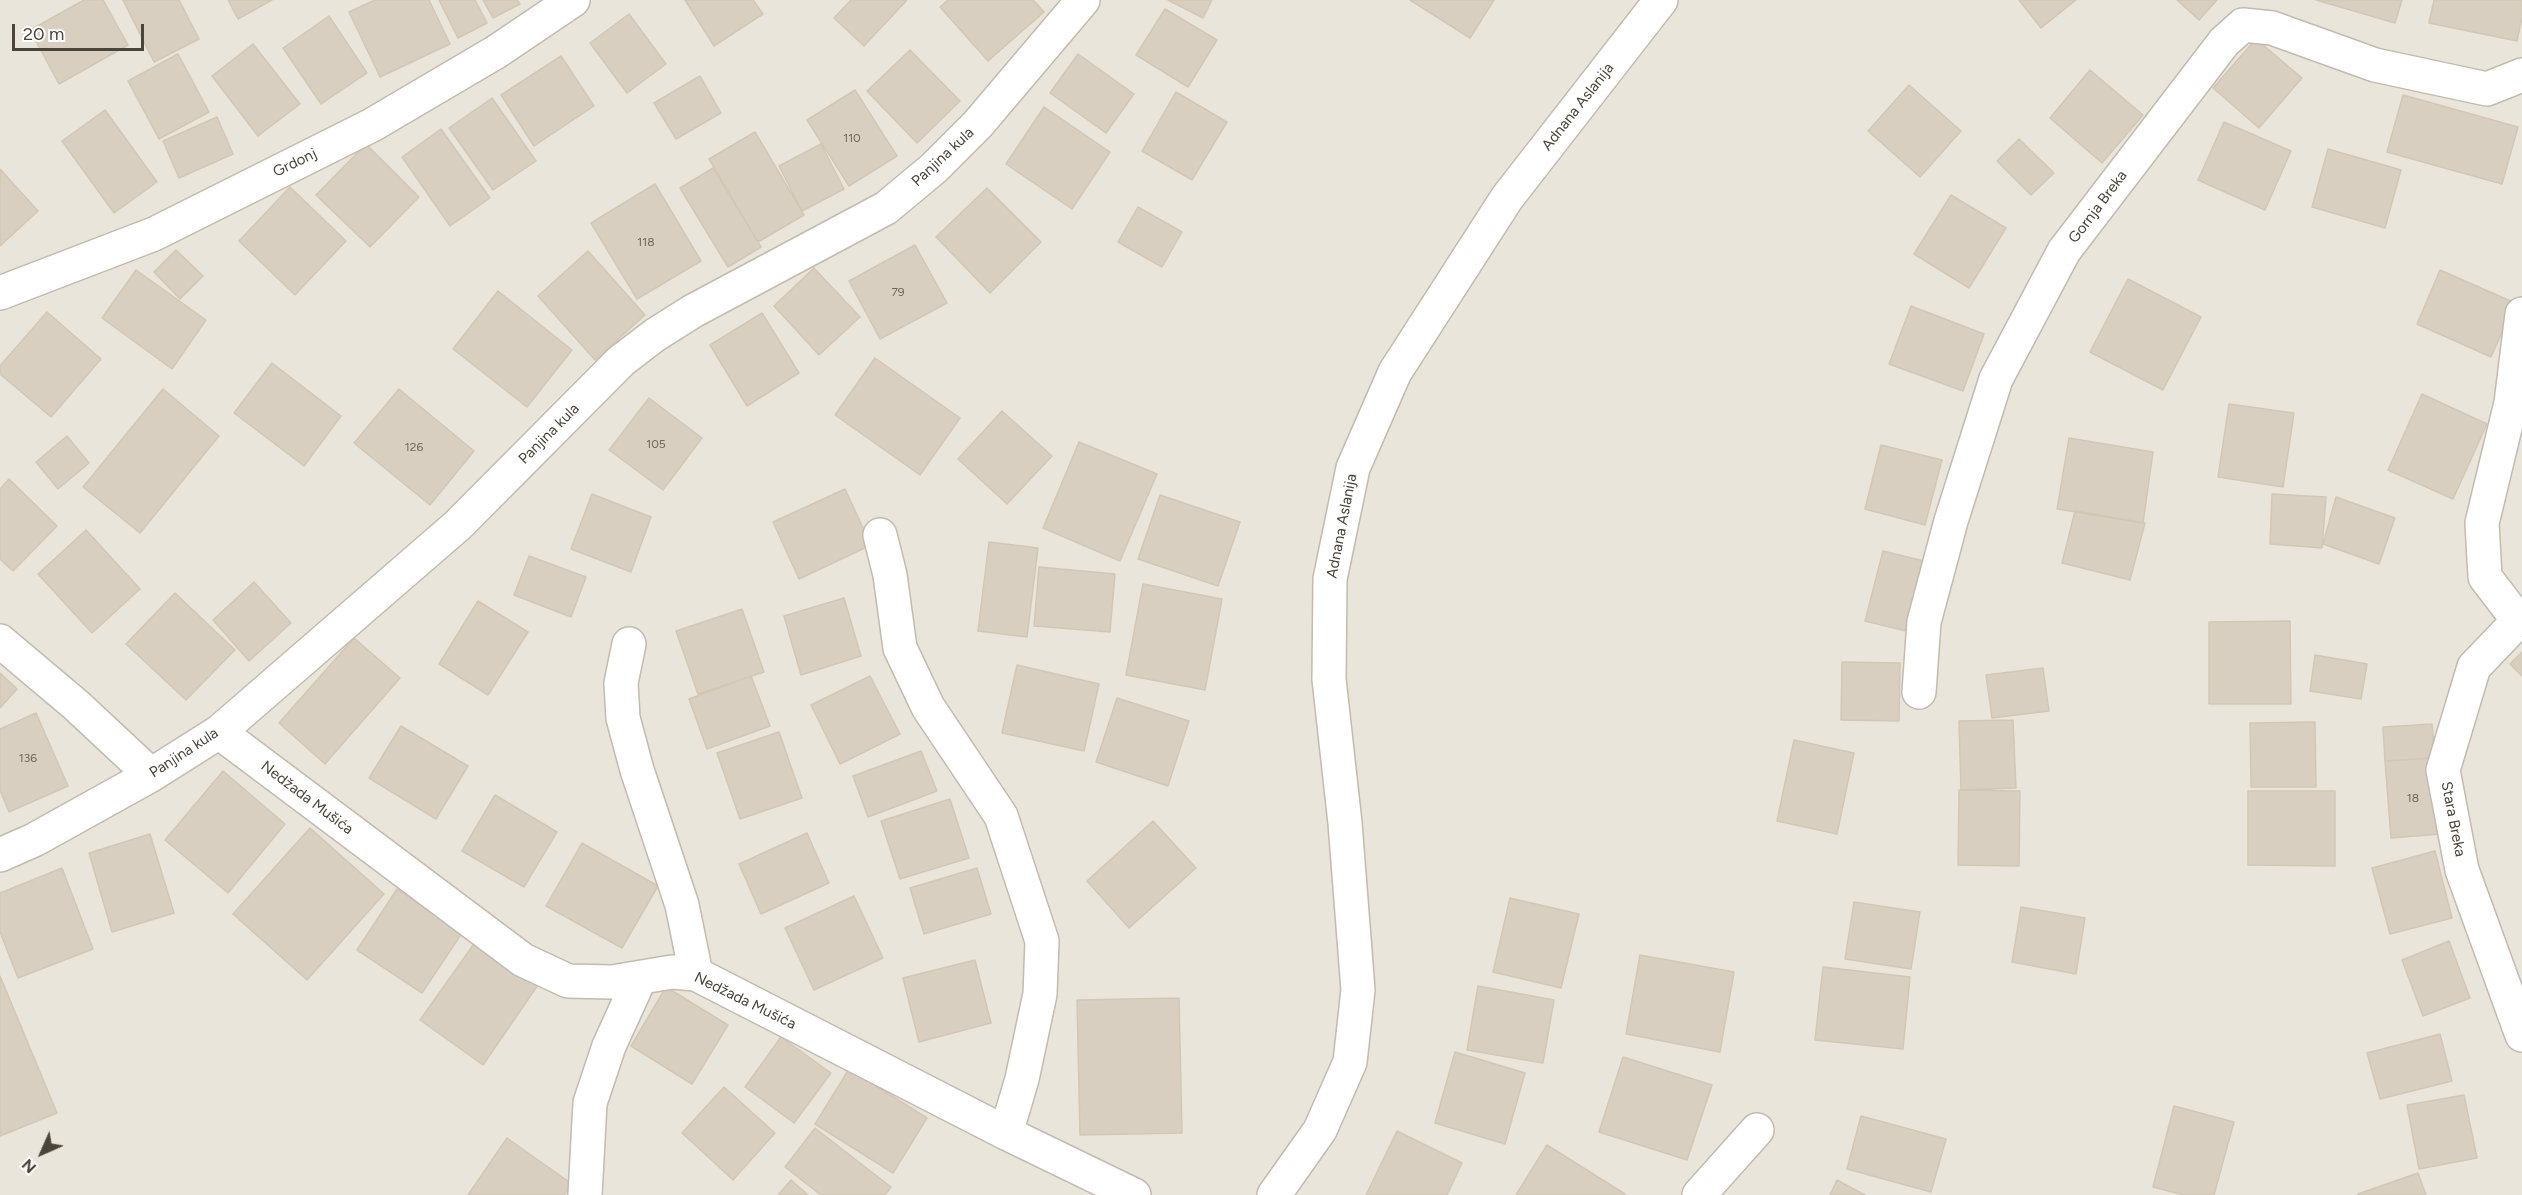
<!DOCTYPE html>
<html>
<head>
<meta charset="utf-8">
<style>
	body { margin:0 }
	#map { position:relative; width:2522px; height:1195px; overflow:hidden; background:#f6f3ec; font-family:Figtree,sans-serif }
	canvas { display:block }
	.north { position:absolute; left:12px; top:1123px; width:60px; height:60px; -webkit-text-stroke:4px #fff; paint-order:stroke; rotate:225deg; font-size:16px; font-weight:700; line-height:24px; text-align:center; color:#4b4439 }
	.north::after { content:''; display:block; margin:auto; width:21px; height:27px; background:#4b4439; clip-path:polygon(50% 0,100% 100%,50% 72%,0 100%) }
	.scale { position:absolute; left:12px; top:24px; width:132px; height:27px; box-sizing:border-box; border:3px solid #4b4439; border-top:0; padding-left:8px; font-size:18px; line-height:21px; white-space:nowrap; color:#4b4439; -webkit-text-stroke:4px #fff; paint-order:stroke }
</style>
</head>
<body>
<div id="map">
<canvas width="2522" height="1195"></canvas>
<div class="north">N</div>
<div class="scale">20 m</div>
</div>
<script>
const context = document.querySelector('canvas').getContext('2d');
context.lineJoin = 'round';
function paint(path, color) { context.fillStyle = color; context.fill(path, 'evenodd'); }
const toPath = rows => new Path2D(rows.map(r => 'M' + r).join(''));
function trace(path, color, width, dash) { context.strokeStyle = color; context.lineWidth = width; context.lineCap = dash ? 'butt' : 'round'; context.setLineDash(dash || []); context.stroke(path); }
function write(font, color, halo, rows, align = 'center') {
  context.font = font + ' Figtree,sans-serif'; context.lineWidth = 5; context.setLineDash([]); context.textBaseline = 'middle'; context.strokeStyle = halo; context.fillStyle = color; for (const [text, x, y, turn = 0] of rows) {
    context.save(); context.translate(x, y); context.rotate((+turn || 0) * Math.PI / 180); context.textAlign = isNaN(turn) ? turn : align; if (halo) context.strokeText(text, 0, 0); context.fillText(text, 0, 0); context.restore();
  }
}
const residential = toPath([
	[0,0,2522,0,2522,1195,0,1195]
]);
const building = toPath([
	[84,0,103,0,128,45,59,84,30,30,84,0],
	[123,0,179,0,199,39,154,62,123,0],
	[228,0,272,0,238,19,228,0],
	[375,0,429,0,450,44,380,77,349,12,375,0],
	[439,0,475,0,487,23,458,38,439,0],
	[483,0,517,0,520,4,493,18,483,0],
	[685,0,753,0,763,14,714,46,685,0],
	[851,0,907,0,864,46,834,18,851,0],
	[948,0,1033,0,1044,12,988,61,940,7,948,0],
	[1168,0,1212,0,1203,18,1168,0],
	[1410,0,1494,0,1470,38,1410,0],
	[2019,0,2076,0,2041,28,2019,0],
	[2177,0,2217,0,2199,20,2177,0],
	[2316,0,2402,0,2395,23,2316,0],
	[2434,0,2522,0,2522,17,2517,41,2429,23,2434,0],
	[1165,9,1217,40,1188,87,1136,55,1165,9],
	[629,14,666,64,627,93,590,43,629,14],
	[329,16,367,73,321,104,283,48,329,16],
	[2256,39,2302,78,2259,128,2213,88,2256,39],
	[253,44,300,104,258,136,212,76,253,44],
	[910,50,960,101,917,143,867,91,910,50],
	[178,54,209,112,159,139,128,81,178,54],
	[1078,54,1134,94,1106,133,1050,93,1078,54],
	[561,56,594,106,534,146,501,95,561,56],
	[2090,70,2143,115,2102,163,2050,118,2090,70],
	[700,76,721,113,676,139,654,103,700,76],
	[1909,85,1961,131,1920,177,1868,131,1909,85],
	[855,90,897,156,849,186,807,120,855,90],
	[1176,92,1227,122,1192,180,1142,151,1176,92],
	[2403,95,2518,127,2502,184,2387,152,2403,95],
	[492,98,536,161,493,190,449,128,492,98],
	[1044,107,1110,152,1072,209,1006,164,1044,107],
	[105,110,157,182,114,213,62,141,105,110],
	[217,117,233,154,179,178,163,141,217,117],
	[2224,122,2291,151,2265,210,2198,180,2224,122],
	[441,129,490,198,450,226,402,157,441,129],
	[755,132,804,215,758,242,709,159,755,132],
	[2019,139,2054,173,2031,195,1997,161,2019,139],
	[366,144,419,197,370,247,316,195,366,144],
	[821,144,844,189,802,211,779,166,821,144],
	[2328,149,2401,170,2385,228,2312,207,2328,149],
	[713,168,761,247,728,267,680,188,713,168],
	[0,169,38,211,0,246,0,169],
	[655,184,701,261,637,299,591,223,655,184],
	[290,187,346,241,295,295,239,241,290,187],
	[987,188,1041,242,990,293,936,237,987,188],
	[1951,195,2006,228,1969,288,1914,254,1951,195],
	[1138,207,1182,232,1162,267,1118,242,1138,207],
	[915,245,947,303,880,339,849,281,915,245],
	[176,250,203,276,180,299,154,272,176,250],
	[588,251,645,315,595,360,538,296,588,251],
	[814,268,860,317,819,355,774,306,814,268],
	[136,270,206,320,172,369,102,318,136,270],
	[2440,270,2515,303,2491,357,2417,324,2440,270],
	[2128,279,2201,317,2163,390,2090,352,2128,279],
	[498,291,572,350,527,407,453,349,498,291],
	[1911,306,1984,334,1963,391,1889,364,1911,306],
	[47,312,101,359,51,417,0,374,0,366,47,312],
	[762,313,799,373,747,406,710,345,762,313],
	[875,358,960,418,920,475,835,415,875,358],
	[272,363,341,416,304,466,234,413,272,363],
	[163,389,219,436,140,533,83,487,163,389],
	[399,389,474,451,430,505,354,443,399,389],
	[2422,394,2487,424,2453,499,2388,470,2422,394],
	[649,398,702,438,663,490,609,450,649,398],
	[2229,404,2294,413,2283,487,2218,477,2229,404],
	[1002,411,1052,456,1007,504,958,459,1002,411],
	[67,436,89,463,58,489,36,462,67,436],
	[2069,438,2153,452,2143,523,2057,509,2069,438],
	[1079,442,1157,474,1120,561,1043,528,1079,442],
	[1881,445,1942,460,1925,525,1865,509,1881,445],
	[9,479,57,526,13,571,0,559,0,489,9,479],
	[845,489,871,545,799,579,773,522,845,489],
	[592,494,651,517,631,572,571,549,592,494],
	[2272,494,2326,497,2322,548,2270,544,2272,494],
	[1160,495,1240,522,1218,586,1138,559,1160,495],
	[2336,497,2395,518,2379,564,2323,544,2336,497],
	[2075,511,2145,523,2130,580,2062,563,2075,511],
	[86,530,140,589,92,633,38,574,86,530],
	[989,542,1038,548,1027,637,978,631,989,542],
	[1883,551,1924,561,1906,631,1865,621,1883,551],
	[529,556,586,577,571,617,514,595,529,556],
	[1039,567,1115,574,1110,632,1034,626,1039,567],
	[254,582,291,623,249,661,213,620,254,582],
	[1143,584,1222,599,1205,690,1126,675,1143,584],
	[175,593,235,650,186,700,126,644,175,593],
	[844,598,861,656,801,675,784,616,844,598],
	[478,601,528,632,488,695,439,664,478,601],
	[742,609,764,672,698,694,676,631,742,609],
	[2290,621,2291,704,2209,704,2209,622,2290,621],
	[354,638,400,678,325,764,279,723,354,638],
	[2522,652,2522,676,2510,664,2522,652],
	[2315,655,2367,664,2361,699,2310,691,2315,655],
	[1842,662,1900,663,1899,721,1841,720,1842,662],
	[1017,665,1099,684,1084,751,1002,733,1017,665],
	[2043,668,2049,711,1992,718,1986,675,2043,668],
	[0,673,17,689,0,708,0,673],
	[751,676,770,726,707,749,689,699,751,676],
	[870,676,900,734,840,764,811,705,870,676],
	[1117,698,1189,721,1168,786,1096,762,1117,698],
	[36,713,68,786,9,812,0,790,0,729,36,713],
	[2013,720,2016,788,1961,790,1959,721,2013,720],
	[2315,722,2316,787,2251,787,2250,723,2315,722],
	[2432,724,2435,758,2385,761,2383,727,2432,724],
	[401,726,468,766,436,819,369,778,401,726],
	[779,732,802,798,740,819,717,753,779,732],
	[1794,740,1854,753,1837,834,1777,821,1794,740],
	[921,751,937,791,868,817,853,776,921,751],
	[2435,758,2441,834,2391,838,2385,761,2435,758],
	[223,771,285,824,228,893,165,840,223,771],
	[1959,790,2020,791,2019,866,1958,865,1959,790],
	[2248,791,2335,791,2335,866,2248,865,2248,791],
	[495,795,557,832,524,887,462,851,495,795],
	[950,799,969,858,900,879,881,821,950,799],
	[1153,821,1196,868,1129,928,1087,881,1153,821],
	[310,828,384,894,307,980,233,914,310,828],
	[807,833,829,883,761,914,739,864,807,833],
	[150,834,174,913,112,932,89,853,150,834],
	[582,843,658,886,622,948,546,906,582,843],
	[2435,851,2452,918,2390,934,2372,868,2435,851],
	[62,868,93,949,18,978,0,932,0,893,62,868],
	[977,868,991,914,924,934,910,888,977,868],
	[397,889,462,933,422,993,357,950,397,889],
	[854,896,883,958,814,990,785,928,854,896],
	[1510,898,1579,914,1561,988,1493,972,1510,898],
	[1854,902,1920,912,1911,969,1845,959,1854,902],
	[2021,907,2085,918,2076,974,2012,962,2021,907],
	[476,941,538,985,483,1065,420,1020,476,941],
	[2449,941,2470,998,2423,1016,2402,960,2449,941],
	[1640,955,1734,972,1720,1052,1626,1034,1640,955],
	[975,960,991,1023,919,1042,903,978,975,960],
	[1823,967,1910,977,1903,1049,1815,1040,1823,967],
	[0,976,57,1113,0,1136,0,976],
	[1478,986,1554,1000,1543,1063,1467,1050,1478,986],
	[666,987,728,1025,692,1084,631,1046,666,987],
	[1179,998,1182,1133,1080,1135,1077,1000,1179,998],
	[2440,1034,2452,1081,2380,1099,2367,1053,2440,1034],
	[781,1037,831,1073,794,1123,745,1087,781,1037],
	[1455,1052,1525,1073,1505,1144,1435,1123,1455,1052],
	[1623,1057,1712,1085,1687,1160,1599,1132,1623,1057],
	[849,1069,927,1118,893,1173,815,1124,849,1069],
	[724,1087,775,1133,733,1180,682,1133,724,1087],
	[2464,1095,2477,1158,2419,1169,2407,1105,2464,1095],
	[2174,1106,2234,1122,2214,1195,2184,1195,2153,1187,2174,1106],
	[1861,1116,1946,1139,1931,1192,1847,1169,1861,1116],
	[815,1128,891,1187,885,1195,821,1195,785,1167,815,1128],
	[1397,1131,1462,1163,1447,1195,1366,1195,1397,1131],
	[507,1138,572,1184,564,1195,468,1195,507,1138],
	[1547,1145,1625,1194,1624,1195,1516,1195,1547,1145],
	[2418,1173,2426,1195,2358,1195,2358,1194,2418,1173],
	[791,1180,808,1195,778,1195,791,1180],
	[1837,1180,1865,1195,1830,1195,1837,1180]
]);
const minor = toPath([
	[0,293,154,234,372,125,496,52,573,0],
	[880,535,890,575,900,648,928,707,1001,816,1042,941,1040,994,1022,1079,1006,1133],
	[2522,617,2474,667,2443,770,2462,870,2522,1035],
	[2518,620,2485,577,2482,523,2511,403,2522,314],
	[0,641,76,705,151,775],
	[629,644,621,683,623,718,637,770,682,905,696,974],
	[1919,692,1924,622,1951,521,1996,379,2064,251,2224,42,2243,25,2272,28,2375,65,2487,89,2522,75],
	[219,732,523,960,568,981,612,982,672,972,696,974,1006,1133,1134,1195],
	[0,855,34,840,151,775,219,732,458,525,621,361,655,335,693,311,886,208,934,168,978,124,1083,0],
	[585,1195,590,1103,609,1046,640,978],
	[1274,1195,1320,1130,1350,1062,1358,990,1345,823,1329,679,1330,579,1353,468,1395,372,1507,198,1661,0],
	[1699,1195,1757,1130]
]);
const numberNames = [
	["110",852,138],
	["118",646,242],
	["79",898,292],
	["105",656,444],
	["126",414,447],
	["136",28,758],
	["18",2413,798]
];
const streetNames = [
	["Adnana Aslanija",1578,107,-52],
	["Panjina kula",943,157,-43],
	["Grdonj",295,163,-26],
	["Gornja Breka",2098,207,-53],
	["Panjina kula",549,434,-45],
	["Adnana Aslanija",1342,526,-79],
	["Panjina kula",184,753,-33],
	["Nedžada Mušića",307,798,37],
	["Stara Breka",2453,819,79],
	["Nedžada Mušića",745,1001,26]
];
paint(residential, '#eae5da');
paint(building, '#d8cfc1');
trace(building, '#d3c7b4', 1.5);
trace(minor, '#c2bbae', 36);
trace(minor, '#fff', 33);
write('12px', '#6e675b', null, numberNames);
write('15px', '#4b4439', '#fff', streetNames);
</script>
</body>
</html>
